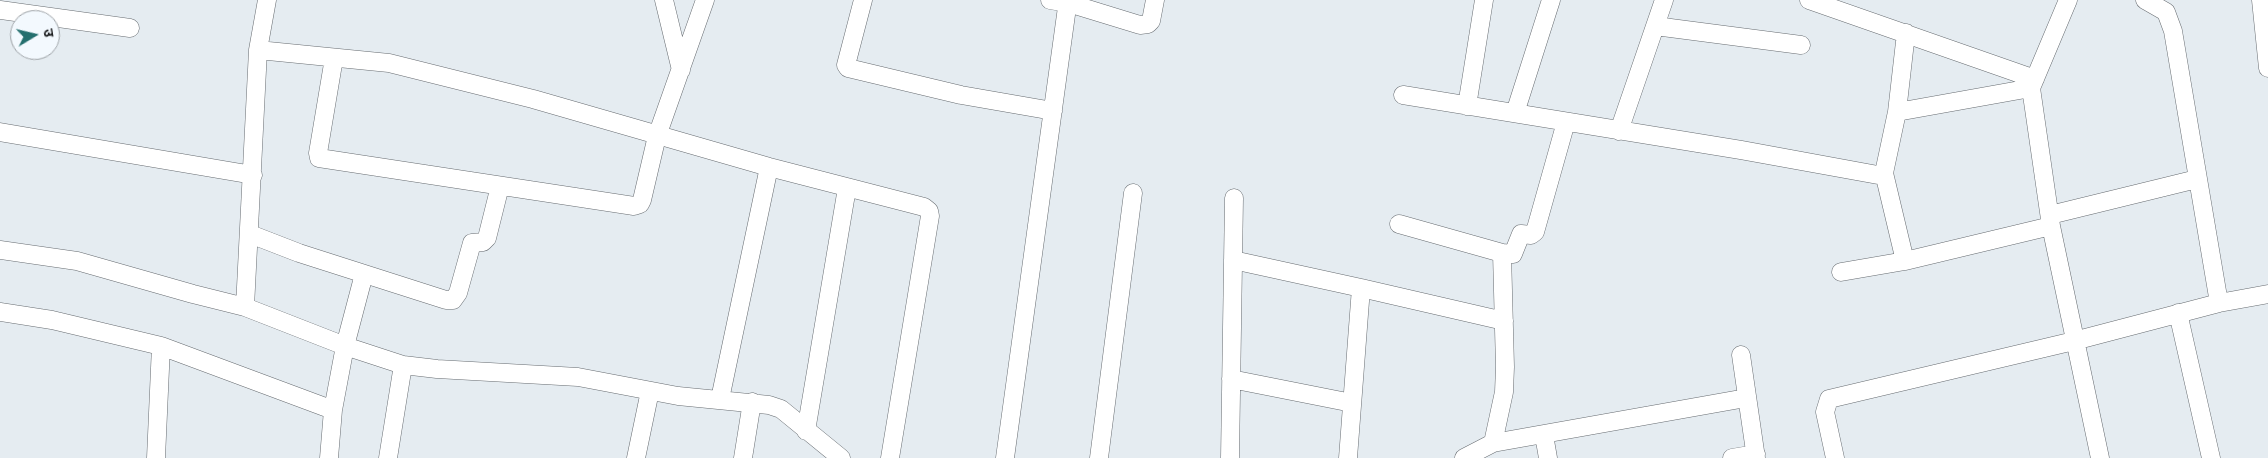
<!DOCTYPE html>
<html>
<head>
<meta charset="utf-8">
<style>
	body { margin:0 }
	#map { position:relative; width:2268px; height:458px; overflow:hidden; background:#e5ecf1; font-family:Cabin,"Noto Sans Devanagari",sans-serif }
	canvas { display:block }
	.north { position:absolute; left:10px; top:10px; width:50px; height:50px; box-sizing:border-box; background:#f3f9fe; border:1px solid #9da2a6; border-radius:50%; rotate:81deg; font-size:14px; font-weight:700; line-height:20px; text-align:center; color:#1d1f21 }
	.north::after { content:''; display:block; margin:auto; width:18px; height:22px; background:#246f6e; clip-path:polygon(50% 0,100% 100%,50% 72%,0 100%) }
</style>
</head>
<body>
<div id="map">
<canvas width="2268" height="458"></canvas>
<div class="north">उ</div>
</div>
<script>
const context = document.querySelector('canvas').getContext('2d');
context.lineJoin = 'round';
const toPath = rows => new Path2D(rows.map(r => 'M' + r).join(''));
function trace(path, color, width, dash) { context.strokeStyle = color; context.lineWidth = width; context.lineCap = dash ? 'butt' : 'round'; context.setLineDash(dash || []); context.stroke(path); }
const minor = toPath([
	[664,0,681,70],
	[863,0,846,65,848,68,961,95,1053,111],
	[1050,0,1068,3,1140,25,1148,24,1151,21,1155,0],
	[1809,0,2035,79],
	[2068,0,2031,88,2051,226,2100,458],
	[2145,0,2166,12,2173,31,2219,303],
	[2261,0,2268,68],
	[0,10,130,28],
	[1655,26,1801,45],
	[258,50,389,63,533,99,769,167,924,207,929,211,930,216,890,458],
	[334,58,318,153,319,158,634,206,640,204,642,200,657,136,705,0],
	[2031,88,1897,112,1884,173,1905,261,2051,226],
	[1403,95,1741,150,1878,175,1884,173],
	[1467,106,1484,0],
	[1897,112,1906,33],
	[1515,113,1551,0],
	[1619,131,1664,0],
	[0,132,253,175],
	[2050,215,2197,179],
	[1399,224,1502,253,1513,254,1521,234,1531,235,1535,232,1566,122],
	[250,234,299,253,446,300,453,300,458,293,472,243,483,242,487,238,500,186],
	[0,250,77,261,193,294,245,307,345,346,403,365,437,369,578,377,678,396,769,405,781,409,841,458],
	[1233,260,1361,288,1348,458],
	[1841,272,1905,261],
	[1361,288,1504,321],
	[245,307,258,50,267,0],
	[0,312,52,320,161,346,333,410],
	[2178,313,2211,458],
	[1741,355,1756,458],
	[1231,379,1352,403],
	[720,399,769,167],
	[806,431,847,188],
	[1544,435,1548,458],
	[1493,443,1504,392,1505,367,1502,253],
	[156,458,161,346],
	[329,458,333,410,345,346,364,274],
	[388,458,403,365],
	[636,458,650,391],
	[743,458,752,402],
	[1005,458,1068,0],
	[1099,458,1133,193],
	[1230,458,1234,198],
	[1464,458,1493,443,1746,398],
	[1732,458,1756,454],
	[1835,458,1825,412,1829,399,2074,341,2219,303,2268,294]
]);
trace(minor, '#676c71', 19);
trace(minor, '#fff', 18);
</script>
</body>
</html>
